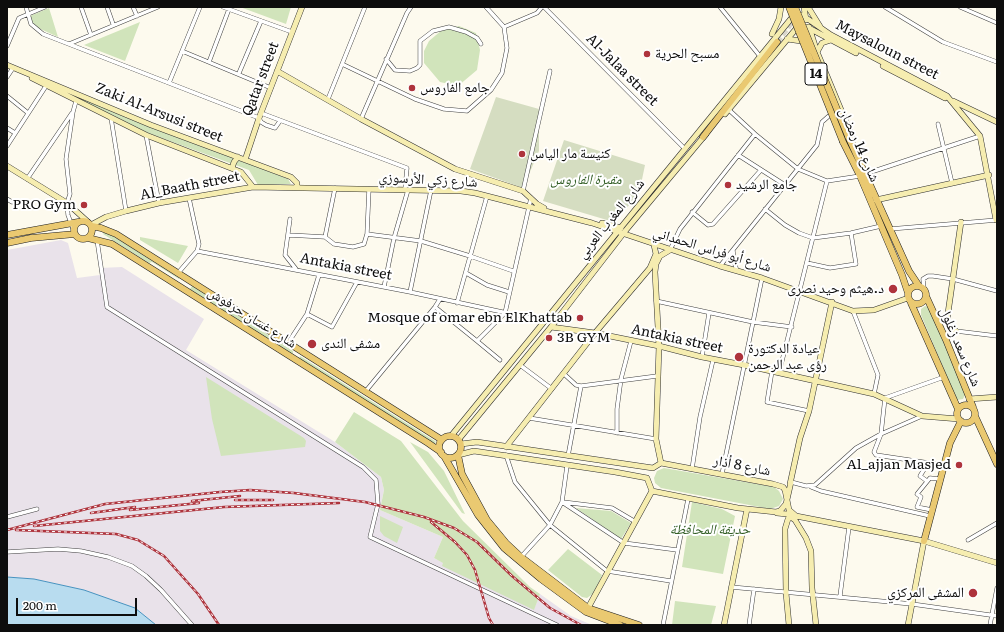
<!DOCTYPE html>
<html>
<head>
<meta charset="utf-8">
<style>
	body { margin:0 }
	#map { position:relative; width:1004px; height:632px; overflow:hidden; background:#fdfaee; font-family:Literata,serif }
	canvas { display:block }
	.frame { position:absolute; inset:0; border:8px solid #0d0d0d; pointer-events:none }
	.scale { position:absolute; left:16px; top:598px; width:121px; height:18px; box-sizing:border-box; border:2px solid #0d0d0d; border-top:0; padding-left:5px; font-size:12px; line-height:14px; white-space:nowrap; color:#0d0d0d; -webkit-text-stroke:3px #fff; paint-order:stroke }
</style>
</head>
<body>
<div id="map">
<canvas width="1004" height="632"></canvas>
<div class="frame"></div>
<div class="scale">200 m</div>
</div>
<script>
const context = document.querySelector('canvas').getContext('2d');
context.lineJoin = 'round';
function paint(path, color) { context.fillStyle = color; context.fill(path, 'evenodd'); }
const toPath = rows => new Path2D(rows.map(r => 'M' + r).join(''));
function trace(path, color, width, dash) { context.strokeStyle = color; context.lineWidth = width; context.lineCap = dash ? 'butt' : 'round'; context.setLineDash(dash || []); context.stroke(path); }
function write(font, color, halo, rows, align = 'center') {
  context.font = font + ' Literata,"Noto Naskh Arabic",serif'; context.lineWidth = 4; context.setLineDash([]); context.textBaseline = 'middle'; context.strokeStyle = halo; context.fillStyle = color; for (const [text, x, y, turn = 0] of rows) {
    context.save(); context.translate(x, y); context.rotate((+turn || 0) * Math.PI / 180); context.textAlign = isNaN(turn) ? turn : align; if (halo) context.strokeText(text, 0, 0); context.fillText(text, 0, 0); context.restore();
  }
}
const industrial = toPath([
	[61,240,68,243,77,278,100,275,100,268,122,267,204,319,186,350,335,442,381,477,384,490,380,510,443,537,434,558,444,563,443,565,534,609,540,594,571,616,592,625,156,625,135,608,84,590,34,579,7,577,7,250]
]);
const green = toPath([
	[240,7,291,7,286,24],
	[49,8,58,37,34,26,30,16],
	[140,22,125,61,84,45],
	[459,26,476,33,480,50,477,70,458,86,440,82,424,63,424,51,429,41,442,30],
	[71,94,288,179,291,184,258,185,249,170,148,133,71,97],
	[105,231,179,278,179,279,152,262,149,263,103,234],
	[140,237,188,246,178,263,140,240],
	[192,286,293,351,293,353,291,354,190,289],
	[925,306,932,308,966,393,963,399,957,400,921,315,921,309],
	[300,356,435,441,436,442,434,444,299,359],
	[206,377,304,438,306,441,305,447,221,456,212,419],
	[354,412,401,441,463,521,530,587,540,594,534,610,442,566,443,563,434,558,443,537,380,510,384,490,381,477,335,442],
	[410,442,428,452,444,471,465,514,462,513],
	[664,468,774,487,779,491,783,499,779,506,770,509,661,488,655,483,654,478,657,471],
	[692,502,722,509,735,516,723,574,682,567],
	[576,508,611,511,631,523,621,539],
	[380,516,403,527,397,543,384,536,380,531],
	[568,549,602,575,594,593,587,598,582,597,548,570],
	[675,601,716,606,711,625,672,625]
]);
const cemetery = toPath([
	[496,97,539,109,539,151,523,188,470,169],
	[564,140,645,165,639,194,616,220,607,220,543,201]
]);
const water = toPath([
	[7,577,34,579,84,590,135,608,156,625,7,625,7,577]
]);
const primaryTunnel = toPath([
	[777,42,796,16]
]);
const street = toPath([
	[26,7,31,24,43,34,259,118,261,122,266,125,275,128,280,121],
	[81,7,91,35],
	[107,7,113,24],
	[133,7,137,16],
	[223,7,292,32],
	[544,7,684,148],
	[720,7,759,55],
	[885,7,943,42,997,62],
	[960,7,997,23],
	[504,27,537,13,542,7],
	[69,44,158,7],
	[7,46,19,18,45,7],
	[182,51,271,88],
	[386,59,395,70,410,71,417,68,420,65,420,41,433,31,449,27,466,32,477,38,481,44],
	[209,62,229,9],
	[342,64,415,99,444,109,467,111,491,90,502,73,507,48,504,27,486,7],
	[239,73,261,21],
	[7,77,13,68],
	[169,83,200,7],
	[7,96,28,113],
	[328,99,365,7],
	[728,109,755,134,798,169,827,181,779,373],
	[261,113,407,168,405,189],
	[111,118,126,211],
	[361,119,407,13,411,7],
	[938,124,952,183],
	[7,128,15,133],
	[146,135,159,203],
	[7,146,46,86],
	[738,155,785,185],
	[865,174,980,136],
	[27,179,72,113],
	[827,181,860,176],
	[523,191,550,71],
	[7,199,12,202],
	[765,209,785,225,799,233,813,238,851,233,881,226],
	[692,212,708,225,713,224,761,170],
	[290,219,285,255,296,269],
	[890,229,997,220],
	[74,231,68,215,67,203,70,194,66,159,73,112,76,101],
	[367,234,369,189],
	[289,235,325,237,334,244,353,247,364,244,367,234,421,241,470,256,513,271],
	[325,237,335,188],
	[97,240,107,307,363,467,376,480,378,504,370,537,557,625],
	[670,250,680,229,755,134],
	[733,250,734,261,737,271],
	[197,251,410,292,544,321],
	[807,263,830,268,856,264,851,233],
	[720,266,817,145,822,122,830,115],
	[178,273,197,251,199,244,189,198],
	[466,273,487,285,509,292],
	[384,287,394,238,408,190],
	[924,289,923,279,928,276,933,276,953,279,997,291],
	[410,292,431,190],
	[656,301,753,322,792,327],
	[457,303,487,196],
	[435,307,477,341],
	[853,311,878,375,874,394],
	[307,314,332,327,357,282],
	[946,340,951,333,956,331,997,336],
	[288,343,307,314,319,275],
	[702,357,709,313],
	[500,360,477,341,505,313,531,198],
	[520,365,552,389],
	[772,371,767,402,809,411],
	[564,374,576,385,581,386,657,376],
	[365,392,435,307,440,299],
	[529,418,656,439],
	[617,433,617,409,621,379,631,341],
	[506,455,515,482,550,525,607,571,671,581],
	[568,456,581,386],
	[943,465,876,455,874,452,881,434,885,398,944,377],
	[692,469,700,417,713,360],
	[722,474,762,278],
	[927,481,920,476,928,463],
	[791,482,806,486,815,485,856,448,881,434,922,416],
	[811,487,821,491,930,516],
	[562,502,624,543,677,550],
	[563,502,612,508,634,521],
	[932,510,917,507,921,497,917,494,930,478,939,479],
	[7,517,37,509],
	[968,540,997,523],
	[7,552,58,549,81,551,108,557,132,566,146,576,161,590,192,625],
	[521,557,550,525,562,502,567,466],
	[731,587,912,604,997,616],
	[840,596,849,527],
	[663,625,688,499],
	[749,625,754,589],
	[990,625,997,588]
]);
const secondary = toPath([
	[804,7,806,20],
	[808,7,821,28],
	[809,27,817,52,851,134,853,143],
	[772,34,779,19,781,7],
	[787,39,801,41],
	[817,52,822,43,831,40],
	[7,65,151,125,291,177,297,183,297,187],
	[883,66,945,98],
	[277,71,361,119,455,169,523,191,537,204,544,208],
	[32,78,146,135,241,172,253,187],
	[953,101,997,122],
	[725,114,795,30,799,27,807,27,856,53],
	[245,160,259,118,302,7],
	[7,166,67,203,87,221],
	[232,168,234,162,238,157],
	[876,200,989,175],
	[602,223,621,228],
	[91,225,106,217,126,211,159,203,253,187,461,191,475,193,592,223,720,266,762,278,853,311,874,310,908,298],
	[551,327,595,333,659,346,702,357,744,365,874,394,922,416,959,419],
	[956,331,949,328,947,320,961,222],
	[969,399,997,397],
	[451,436,794,15,802,15,831,35,947,96,980,136,996,220],
	[459,439,551,327,626,230,706,134],
	[461,444,477,442,653,468,661,463,773,484,783,487,785,490,789,510,796,516,924,541,997,563],
	[506,447,595,333,650,268,656,254,654,245],
	[458,455,474,451,615,472,647,478,652,491,738,508,776,512,780,511,786,504,791,482],
	[661,463,656,439,659,346,655,272,656,264,660,256,670,250],
	[790,484,800,438,809,411,832,302],
	[777,513,787,514,795,520,806,538,811,551,812,588,816,625],
	[588,608,652,491],
	[724,625,747,509],
	[789,625,786,593,785,529,788,519,793,516],
	[908,625,924,541]
]);
const primary = toPath([
	[848,136,909,271,919,286],
	[703,137,777,42],
	[843,142,860,176,902,275,908,293],
	'74 230a9 9 0 1 1 18 0a9 9 0 1 1-18 0Z',
	[92,226,101,228,116,234,442,440],
	[7,235,78,222],
	[88,238,112,244,428,443,441,452],
	[7,243,31,238,75,234],
	'908 295a9 9 0 1 1 18 0a9 9 0 1 1-18 0Z',
	[926,296,946,340,973,407],
	[911,303,958,409],
	'957 414a9 9 0 1 1 18 0a9 9 0 1 1-18 0Z',
	[975,416,997,464],
	'439 447a11 11 0 1 1 22 0a11 11 0 1 1-22 0Z',
	[458,455,462,474,487,520,506,543,521,557,588,608,639,625],
	[444,456,478,515,504,548,541,579,586,612,620,625],
	[924,541,950,443,961,421]
]);
const rail = toPath([
	[235,500,273,500],
	[192,501,240,496],
	[130,510,199,503],
	[91,513,135,507],
	[431,522,455,542,467,555,475,570,489,618,493,625],
	[34,526,224,507,339,503],
	[7,530,105,504,220,492,250,490,294,493,365,502,424,517,454,528,477,542,512,576,550,608,581,625],
	[16,530,116,534,138,540,164,556,198,594,219,625]
]);
const primaryBridge = toPath([
	[789,7,843,142],
	[795,7,848,136]
]);
const markers = [
	[647,54,4,"#ae333c"],
	[412,88,4,"#ae333c"],
	[522,154,4,"#ae333c"],
	[728,185,4,"#ae333c"],
	[84,205,4,"#ae333c"],
	[893,289,5,"#ae333c"],
	[580,318,4,"#ae333c"],
	[549,338,4,"#ae333c"],
	[312,344,5,"#ae333c"],
	[739,357,5,"#ae333c"],
	[959,465,4,"#ae333c"],
	[973,593,5,"#ae333c"]
];
const shields = [
	[816,74,22]
];
const shieldNames = [
	["14",816,74]
];
const streetNames = [
	["Maysaloun street",887,50,27],
	["Al-Jalaa street",622,70,45],
	["Qatar street",261,79,-69],
	["Zaki Al-Arsusi street",159,113,22],
	["شارع 14 رمضان",859,145,66],
	["شارع زكي الأرسوزي",428,180,3],
	["Al_Baath street",190,186,-11],
	["شارع المغرب العربي",611,219,-51],
	["شارع أبو فراس الحمداني",712,250,17],
	["Antakia street",346,267,11],
	["شارع غسان حرفوش",252,318,32],
	["Antakia street",677,339,12],
	["شارع سعد زغلول",960,347,67],
	["شارع 8 أذار",742,466,11]
];
const poiNames = [
	["مسبح الحرية",655,54],
	["جامع الفاروس",420,88],
	["كنيسة مار الياس",530,154],
	["جامع الرشيد",736,185],
	["PRO Gym",76,205,"right"],
	["د.هيثم وحيد نصرى",884,289,"right"],
	["Mosque of omar ebn ElKhattab",572,318,"right"],
	["3B GYM",557,338],
	["مشفى الندى",321,344],
	["عيادة الدكتورة",748,349],
	["رؤى عبد الرحمن",748,365],
	["Al_ajjan Masjed",951,465,"right"],
	["المشفى المركزي",964,593,"right"]
];
const parkNames = [
	["مقبرة الفاروس",586,180],
	["حديقة المحافظة",710,530]
];
paint(industrial, '#e9e2ea');
paint(green, '#d1e4bb');
paint(cemetery, '#d5ddc1');
paint(water, '#b8dcef');
trace(water, '#4792bf', 1);
trace(primaryTunnel, '#d9d6cc', 6, [6, 3]);
trace(street, '#404040', 4.5);
trace(secondary, '#2f2f2f', 6);
trace(primary, '#1e1e1e', 7);
trace(street, '#fff', 3.5);
trace(secondary, '#f6edb0', 5);
trace(primary, '#eac971', 6);
trace(rail, '#ae333c', 2.5);
trace(rail, '#fff', 1, [3]);
trace(primaryBridge, '#1e1e1e', 7, []);
trace(primaryBridge, '#eac971', 6);
for (const [x, y, r, color] of markers) { const dot = new Path2D(); dot.arc(x, y, r, 0, 2 * Math.PI); context.fillStyle = color; context.fill(dot); trace(dot, '#fff', 1.5); }
for (const [x, y, w] of shields) { const box = new Path2D(); box.roundRect(x - w / 2, y - 11, w, 22, 3); context.fillStyle = '#fff'; context.fill(box); trace(box, '#0d0d0d', 1); }
write('bold 13px', '#0d0d0d', null, shieldNames);
write('14px', '#0d0d0d', '#fff', streetNames);
write('14px', '#0d0d0d', '#fff', poiNames, 'left');
write('italic 14px', '#315d24', '#fff', parkNames);
</script>
</body>
</html>
